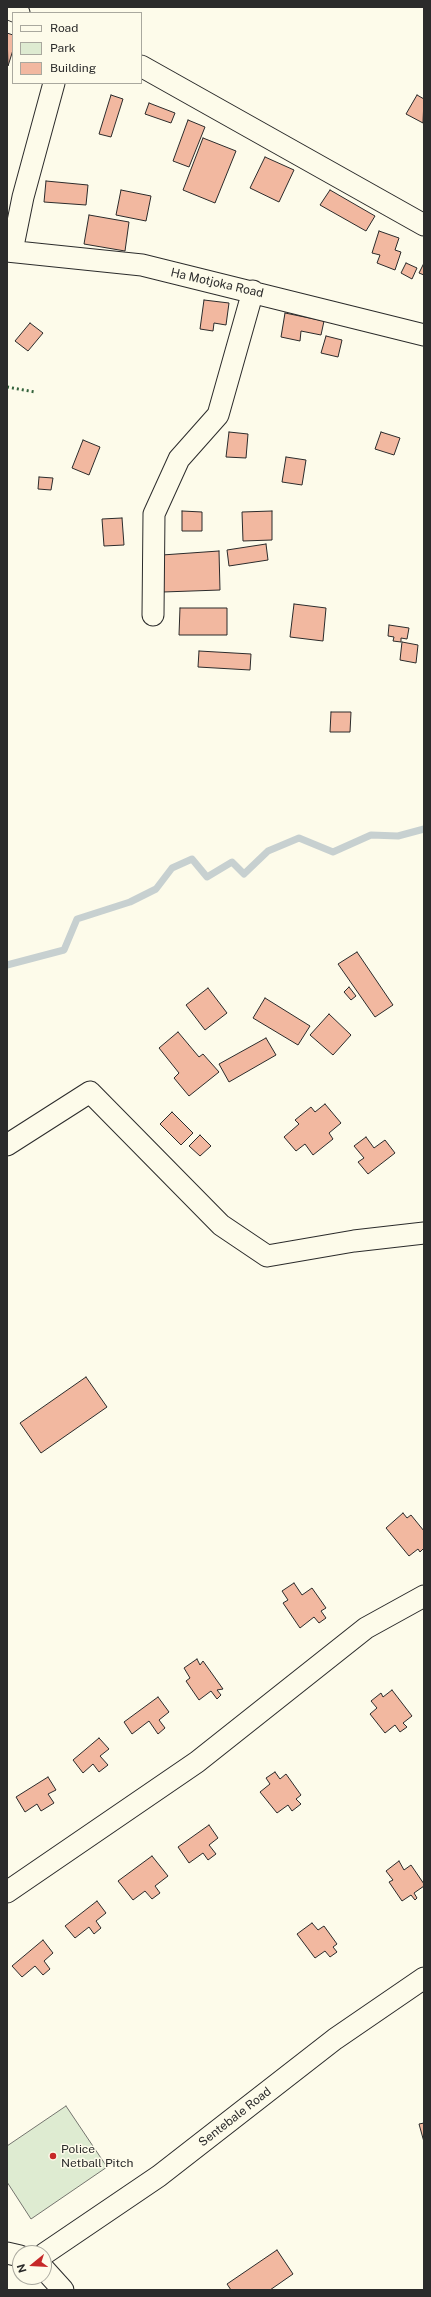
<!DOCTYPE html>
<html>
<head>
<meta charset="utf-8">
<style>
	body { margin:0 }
	#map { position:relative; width:431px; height:2297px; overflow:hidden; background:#fdfbea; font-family:"Public Sans",sans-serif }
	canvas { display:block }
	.frame { position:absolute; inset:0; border:8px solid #2b2b2b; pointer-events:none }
	.legend { position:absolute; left:12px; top:12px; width:130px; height:72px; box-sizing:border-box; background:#fdfbea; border:1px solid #a9a89e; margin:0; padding:5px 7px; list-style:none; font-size:12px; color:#2b2b2b }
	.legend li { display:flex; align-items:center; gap:8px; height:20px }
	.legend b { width:20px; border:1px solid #a9a89e }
	.north { position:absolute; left:12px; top:2245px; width:40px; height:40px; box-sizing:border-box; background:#fdfbea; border:1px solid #a9a89e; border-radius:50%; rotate:252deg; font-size:11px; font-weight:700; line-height:16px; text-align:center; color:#2b2b2b }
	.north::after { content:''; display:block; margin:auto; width:14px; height:18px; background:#c62828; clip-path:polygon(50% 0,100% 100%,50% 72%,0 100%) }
</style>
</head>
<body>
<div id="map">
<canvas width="431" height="2297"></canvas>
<div class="frame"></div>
<ul class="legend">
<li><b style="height:5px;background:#fdfbea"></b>Road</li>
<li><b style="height:11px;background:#deebd1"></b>Park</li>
<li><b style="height:11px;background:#f2b8a0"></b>Building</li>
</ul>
<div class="north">N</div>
</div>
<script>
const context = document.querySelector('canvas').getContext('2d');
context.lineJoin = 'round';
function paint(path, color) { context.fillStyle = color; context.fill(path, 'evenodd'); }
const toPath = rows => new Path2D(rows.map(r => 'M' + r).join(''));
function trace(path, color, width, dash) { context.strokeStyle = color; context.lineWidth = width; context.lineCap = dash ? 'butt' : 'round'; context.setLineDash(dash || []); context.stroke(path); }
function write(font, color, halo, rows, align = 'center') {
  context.font = font + ' "Public Sans",sans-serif'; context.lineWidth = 3; context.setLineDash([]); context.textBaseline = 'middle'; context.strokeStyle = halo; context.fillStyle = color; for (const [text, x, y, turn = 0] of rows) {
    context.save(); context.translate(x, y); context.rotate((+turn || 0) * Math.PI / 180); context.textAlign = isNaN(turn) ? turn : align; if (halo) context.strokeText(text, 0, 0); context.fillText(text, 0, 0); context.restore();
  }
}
const green = toPath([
	[66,2106,107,2167,31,2219,7,2182,7,2146,66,2106]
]);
const stream = toPath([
	[7,965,64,950,77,919,130,902,156,889,172,868,192,859,207,877,232,862,244,874,268,851,299,838,333,852,371,835,398,836,424,829]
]);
const building = toPath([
	[7,33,13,35,13,50,8,66,7,33],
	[111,95,123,99,111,137,99,134,111,95],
	[417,95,424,99,423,123,406,114,417,95],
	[149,103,175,113,171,123,145,114,149,103],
	[188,120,205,127,189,167,173,161,188,120],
	[203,138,236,151,215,203,183,190,203,138],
	[265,157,294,170,279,202,250,188,265,157],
	[46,181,88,185,86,205,44,202,46,181],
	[121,190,151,196,146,221,116,215,121,190],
	[330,190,375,216,366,231,320,205,330,190],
	[89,215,129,222,125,251,84,244,89,215],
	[379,231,399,238,395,250,401,252,395,270,377,263,380,255,372,253,379,231],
	[406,263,417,268,412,279,401,273,406,263],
	[424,263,424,275,419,273,424,263],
	[204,300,229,303,226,325,214,323,213,331,200,329,204,300],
	[285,313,324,321,321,335,301,331,300,341,281,337,285,313],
	[30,323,43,333,28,351,15,341,30,323],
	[326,336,342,340,338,357,321,353,326,336],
	[229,432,248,434,246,458,226,457,229,432],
	[381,432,400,438,394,455,375,449,381,432],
	[83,440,100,447,89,475,72,468,83,440],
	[286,457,306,460,302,485,282,482,286,457],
	[39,477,53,478,51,490,38,489,39,477],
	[182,511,202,512,202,531,182,531,182,511],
	[272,511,272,540,243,541,242,512,272,511],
	[122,518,124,545,104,546,102,519,122,518],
	[266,544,268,560,229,566,227,550,266,544],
	[219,551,220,590,163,592,162,555,219,551],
	[294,604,326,608,323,641,290,637,294,604],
	[180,608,227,608,227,635,179,635,180,608],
	[389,625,409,628,407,639,401,638,401,642,393,641,394,637,388,636,389,625],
	[402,642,418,645,416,663,400,660,402,642],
	[199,651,251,654,250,670,198,667,199,651],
	[331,712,351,712,350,732,330,732,331,712],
	[357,952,393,1005,375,1017,338,964,357,952],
	[349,987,356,996,351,1000,344,992,349,987],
	[208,988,227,1013,205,1030,186,1005,208,988],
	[265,998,310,1026,298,1045,253,1018,265,998],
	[329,1014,351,1035,333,1055,310,1035,329,1014],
	[178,1032,199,1057,203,1054,219,1072,189,1096,174,1078,179,1073,159,1048,178,1032],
	[266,1038,276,1055,229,1082,219,1064,266,1038],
	[325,1104,341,1123,329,1133,333,1139,313,1155,305,1144,296,1151,284,1137,299,1124,295,1120,311,1107,315,1112,325,1104],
	[172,1112,193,1133,181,1145,160,1124,172,1112],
	[200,1135,211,1146,200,1156,189,1146,200,1135],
	[366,1137,374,1148,385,1140,395,1153,368,1174,358,1162,364,1158,354,1146,366,1137],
	[86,1377,107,1407,41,1453,20,1423,86,1377],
	[403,1513,407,1518,411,1515,424,1531,424,1548,420,1552,418,1549,409,1556,386,1528,403,1513],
	[294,1583,302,1595,312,1588,326,1608,321,1611,326,1618,319,1623,314,1617,300,1628,283,1603,288,1600,282,1591,294,1583],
	[197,1659,200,1665,203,1661,223,1689,217,1690,221,1695,217,1699,211,1691,199,1700,186,1681,190,1678,184,1668,197,1659],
	[392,1690,412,1716,403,1723,407,1727,400,1732,395,1725,385,1733,370,1714,377,1708,371,1701,381,1693,383,1697,392,1690],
	[158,1697,169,1712,159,1720,165,1728,158,1734,149,1721,132,1734,124,1722,158,1697],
	[99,1738,109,1749,100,1756,108,1765,99,1772,93,1764,83,1773,73,1760,99,1738],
	[275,1772,280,1779,286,1774,301,1795,296,1799,301,1804,292,1811,288,1805,277,1813,260,1792,270,1784,266,1778,275,1772],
	[48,1777,56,1790,48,1794,54,1803,41,1811,37,1804,25,1812,16,1797,48,1777],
	[209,1825,218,1838,209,1845,216,1854,208,1860,203,1853,189,1863,178,1847,209,1825],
	[152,1856,168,1876,155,1886,160,1893,152,1899,145,1891,133,1900,118,1881,152,1856],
	[399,1861,404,1870,411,1865,424,1884,424,1886,414,1893,417,1898,415,1900,411,1895,402,1901,389,1882,393,1880,386,1871,399,1861],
	[97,1901,106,1913,96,1921,101,1928,94,1934,89,1927,75,1938,65,1926,97,1901],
	[312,1923,318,1930,324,1926,337,1944,333,1947,337,1952,330,1957,325,1951,315,1958,297,1934,312,1923],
	[43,1940,53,1953,44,1961,50,1969,43,1975,35,1966,22,1977,12,1966,43,1940],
	[424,2123,424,2142,419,2124,424,2123],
	[277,2250,293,2274,270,2290,231,2290,227,2284,277,2250]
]);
const minor = toPath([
	[7,8,19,13],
	[141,66,424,225],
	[7,251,142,265,424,335],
	[12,251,23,197,54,83],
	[153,615,154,514,179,459,218,415,253,291],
	[7,1145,90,1092,221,1225,267,1256,354,1241,424,1233],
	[7,1892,197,1762,366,1628,424,1596],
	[7,2253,20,2256],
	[44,2254,159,2176,335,2039,424,1978],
	[44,2269,63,2290]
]);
const hedge = toPath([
	[7,387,35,392]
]);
const markers = [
	[53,2156,4,"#c62828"]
];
const streetNames = [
	["Ha Motjoka Road",217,283,13],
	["Sentebale Road",235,2117,-38]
];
const poiNames = [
	["Police",61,2149],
	["Netball Pitch",61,2163]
];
paint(green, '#deebd1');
trace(green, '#74746e', 1);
trace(stream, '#c7d0d0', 7);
paint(building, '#f2b8a0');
trace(building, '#2b2b2b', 1);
trace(minor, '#2b2b2b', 23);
trace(minor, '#fdfbea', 21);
trace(hedge, '#34623c', 3, [2, 3]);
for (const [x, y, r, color] of markers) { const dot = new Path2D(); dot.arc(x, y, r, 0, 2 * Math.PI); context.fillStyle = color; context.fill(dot); trace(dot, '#fdfbea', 1.5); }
write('12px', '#2b2b2b', '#fdfbea', streetNames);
write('12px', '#2b2b2b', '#fdfbea', poiNames, 'left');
</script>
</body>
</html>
